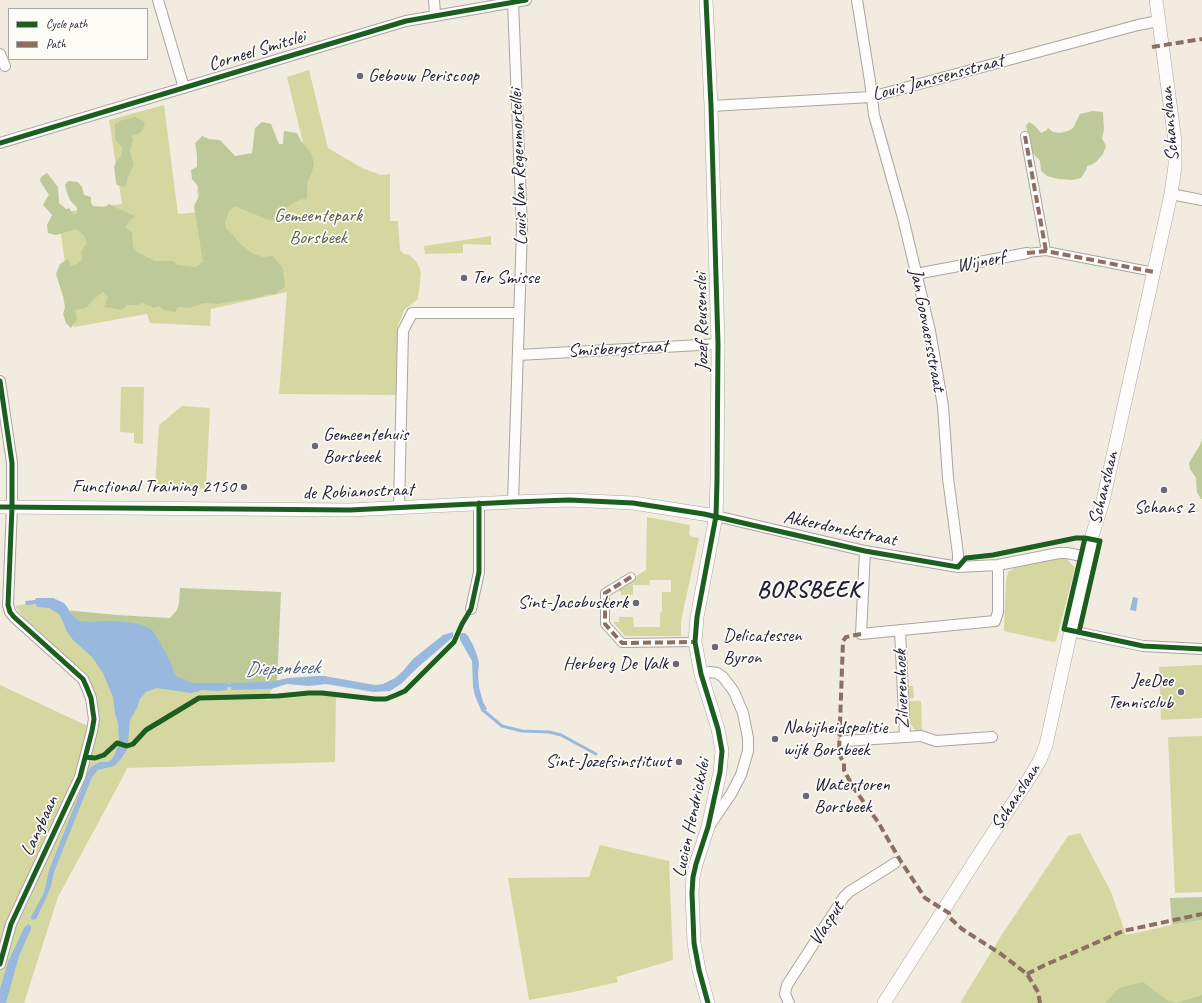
<!DOCTYPE html>
<html>
<head>
<meta charset="utf-8">
<style>
	body { margin:0 }
	#map { position:relative; width:1202px; height:1003px; overflow:hidden; background:#f1ebe0; font-family:Caveat,sans-serif }
	canvas { display:block }
	.legend { position:absolute; left:8px; top:8px; width:140px; height:52px; box-sizing:border-box; background:#fdfcf7; border:1px solid #a5a5ac; margin:0; padding:5px 7px; list-style:none; font-size:12px; color:#22223b }
	.legend li { display:flex; align-items:center; gap:8px; height:20px }
	.legend b { width:20px; border:1px solid #a5a5ac }
</style>
</head>
<body>
<div id="map">
<canvas width="1202" height="1003"></canvas>
<ul class="legend">
<li><b style="height:5px;background:#1b5e20"></b>Cycle path</li>
<li><b style="height:5px;background:#8d6e63"></b>Path</li>
</ul>
</div>
<script>
const context = document.querySelector('canvas').getContext('2d');
context.lineJoin = 'round';
function paint(path, color) { context.fillStyle = color; context.fill(path, 'evenodd'); }
const toPath = rows => new Path2D(rows.map(r => 'M' + r).join(''));
function trace(path, color, width, dash) { context.strokeStyle = color; context.lineWidth = width; context.lineCap = dash ? 'butt' : 'round'; context.setLineDash(dash || []); context.stroke(path); }
function write(font, color, halo, rows, align = 'center') {
  context.font = font + ' Caveat,sans-serif'; context.lineWidth = 3.5; context.setLineDash([]); context.textBaseline = 'middle'; context.strokeStyle = halo; context.fillStyle = color; for (const [text, x, y, turn = 0] of rows) {
    context.save(); context.translate(x, y); context.rotate((+turn || 0) * Math.PI / 180); context.textAlign = isNaN(turn) ? turn : align; if (halo) context.strokeText(text, 0, 0); context.fillText(text, 0, 0); context.restore();
  }
}
const green = toPath([
	[309,70,328,148,362,168,381,175,390,174,390,221,398,221,400,250,404,254,409,255,415,260,419,267,421,273,418,299,404,310,398,326,396,395,279,394,287,292,211,309,210,326,150,323,147,314,74,327,58,213,122,204,109,120,164,105,178,214,200,212,197,189,306,155,287,77],
	[491,236,491,245,463,244,463,253,425,254,424,246],
	[121,387,144,387,143,444,134,443,134,433,120,432],
	[182,406,210,408,206,489,155,487,159,425],
	[647,517,690,525,689,534,692,537,699,538,681,621,681,636,625,636,613,622,619,622,619,617,633,617,634,627,660,627,660,613,662,612,662,592,671,592,671,580,650,580,649,585,633,585,633,595,621,595,621,592,618,589,616,589,646,570],
	[1064,556,1075,568,1056,641,1053,642,1004,631,1004,628,1006,580,1008,572,1015,568],
	[30,603,45,603,196,686,275,685,265,700,307,696,321,695,336,697,335,762,127,768,125,773,58,897,24,1003,0,1003,0,685,79,722,97,730,79,669,24,618,15,606],
	[1202,665,1202,718,1161,720,1159,667],
	[906,686,913,686,914,698,907,699],
	[906,701,921,701,922,732,916,731,909,722],
	[1202,736,1202,892,1175,893,1168,737],
	[1080,833,1111,892,1126,935,1172,925,1202,920,1202,1003,960,1003,1001,936,1068,836],
	[600,845,669,861,673,960,616,977,618,982,573,992,529,1000,508,878,589,877]
]);
const forest = toPath([
	[1093,111,1103,112,1104,130,1102,138,1106,146,1103,154,1096,162,1091,165,1087,166,1086,170,1081,178,1072,180,1059,179,1047,176,1041,171,1040,161,1032,152,1026,126,1029,122,1034,125,1041,133,1047,130,1048,128,1053,132,1060,133,1068,131,1073,128,1080,114],
	[136,117,145,122,143,130,137,135,133,134,131,136,133,138,132,145,130,151,134,165,128,176,127,182,124,187,117,185,116,182,114,166,122,154,122,147,115,139,115,124,122,120],
	[262,122,271,124,279,144,283,144,284,131,297,133,301,141,311,153,314,163,312,172,307,183,307,198,305,200,301,199,287,207,275,209,281,216,278,221,268,220,235,206,229,211,225,221,225,227,233,235,240,244,252,253,263,257,273,256,283,269,285,287,275,294,267,294,260,297,224,303,217,304,204,303,189,308,179,307,175,312,164,310,159,306,154,308,143,303,137,305,127,305,122,310,104,307,108,297,103,292,94,299,86,308,75,310,77,320,71,328,66,323,63,314,65,307,63,296,56,274,60,264,68,259,71,266,77,264,82,260,81,251,87,243,84,236,77,229,56,235,48,233,47,225,52,215,43,205,46,199,49,195,40,181,41,177,47,173,58,187,59,203,66,209,69,208,74,215,77,213,77,208,70,200,67,193,65,185,68,181,78,182,82,187,84,195,91,197,91,203,93,206,105,207,109,204,117,208,135,216,129,221,125,227,132,232,133,246,137,252,155,261,174,261,177,265,195,267,203,262,194,206,200,194,197,185,192,179,191,170,197,167,197,155,195,143,202,136,209,139,220,140,235,156,252,153,255,128],
	[1202,439,1202,499,1201,499,1197,492,1196,478,1190,469,1189,463,1200,445],
	[180,588,281,592,277,683,232,687,198,687,106,647,65,610,117,615,170,618,177,610,179,603],
	[1202,897,1202,920,1172,925,1170,898],
	[1143,982,1168,1001,1176,1003,1202,995,1202,1003,1105,1003,1119,988]
]);
const water = toPath([
	[1133,597,1138,598,1136,611,1130,610],
	[36,598,53,598,64,603,68,608,70,613,79,621,89,622,103,621,116,621,140,624,147,627,152,630,157,637,172,665,173,670,176,676,192,683,227,683,227,690,218,691,203,690,191,693,157,688,146,692,140,699,137,708,130,720,128,743,119,741,118,723,115,714,113,697,103,673,92,657,73,640,67,632,63,622,59,614,49,608,37,607,36,604,26,605,25,601,35,600],
	[453,632,453,637,416,669,401,684,390,691,374,692,326,684,309,686,287,684,271,689,231,690,232,683,270,682,288,678,318,676,324,676,375,685,383,684,395,678,403,671,413,659,443,635],
	[462,633,465,633,468,636,473,645,478,658,479,664,478,673,479,687,483,702,487,709,482,712,475,696,473,687,472,661,460,640,460,634],
	[118,746,127,748,125,753,120,760,114,766,98,770,95,773,92,777,54,872,51,886,47,896,36,919,32,920,31,917,44,893,49,870,85,780,87,773,91,767,96,764,100,762,108,762,111,760,114,756],
	[28,924,31,926,31,929,19,956,6,1003,0,1003,0,989,8,962,24,928]
]);
const stream = toPath([
	[223,686,235,685],
	[483,708,484,711,502,726,522,731,549,732,561,735,596,754]
]);
const pedestrian = toPath([
	[1025,136,1046,251],
	[1027,253,1046,251,1154,272],
	[631,577,605,593,605,624,622,643,695,642]
]);
const minor = toPath([
	[158,0,184,88],
	[434,0,435,15],
	[857,0,870,81,874,115,903,218,930,331,943,406,948,478,958,554,958,567],
	[513,2,522,229,513,502],
	[0,54,5,66],
	[711,106,871,97,1138,25,1159,21],
	[0,143,406,21,526,0],
	[1171,194,1202,200],
	[916,274,1027,253],
	[518,355,718,344],
	[0,381,12,463,12,507,8,605,10,612,14,617,83,679,87,688,91,698,94,719,92,731,80,777,11,924,0,964],
	[399,507,403,331,412,313,519,313],
	[716,516,865,551,958,567,998,565,1059,553,1067,553,1087,557],
	[865,551,861,634,995,621,998,612,998,565],
	[471,609,479,572,479,503],
	[900,630,905,737],
	[1071,631,1143,646,1202,649],
	[701,674,710,672,717,673,723,677,732,689,735,694,743,713,748,738,748,751,741,775,731,794,710,825],
	[844,741,921,736,936,741,992,737],
	[789,1003,785,994,787,985,844,897,849,892,895,863]
]);
const tertiary = toPath([
	[706,0,711,106,718,344,717,481,716,516,697,617,695,642,701,674,718,729,722,751,720,772,708,827,696,864,693,877,692,893,694,943,699,970,708,1003],
	[0,507,350,510,513,502,569,500,633,503,716,516],
	[884,1003,976,859,1030,777,1040,760,1046,745,1091,539,1103,501,1171,194,1175,166,1175,141,1156,0]
]);
const quiet = toPath([
	[1152,47,1202,39],
	[1025,136,1046,251],
	[1027,253,1046,251,1154,272],
	[631,577,605,593,605,624,622,643,695,642],
	[861,634,846,637,843,641,839,751,841,758,844,763,844,770,853,787,878,822,900,860,925,898,949,913,950,918,962,929,1001,954,1027,974,1038,992,1040,1003],
	[1027,974,1045,965,1123,931,1202,914]
]);
const cycleway = toPath([
	[706,0,711,106,718,344,717,481,716,516,697,617,695,642,701,674,718,729,722,751,720,772,708,827,696,864,693,877,692,893,694,943,699,970,708,1003],
	[0,143,406,21,526,0],
	[0,381,12,463,12,507,8,605,10,612,14,617,83,679,87,688,91,698,94,719,92,731,80,777,11,924,0,964],
	[0,507,350,510,513,502,569,500,633,503,704,514,865,551,958,567,966,558,993,555,1076,538,1085,538,1100,541,1079,632],
	[1085,538,1064,629,1143,646,1202,649],
	[85,757,95,758,104,755,117,743,127,746,133,744,146,730,199,698,278,696,309,693,322,693,375,699,386,699,396,695,405,691,454,642,462,624,471,609,479,572,479,503]
]);
const markers = [
	[360,76,4,"#6a6875"],
	[464,278,4,"#6a6875"],
	[315,446,4,"#6a6875"],
	[244,487,4,"#6a6875"],
	[1164,490,4,"#6a6875"],
	[636,603,4,"#6a6875"],
	[715,647,4,"#6a6875"],
	[676,664,4,"#6a6875"],
	[1181,692,4,"#6a6875"],
	[775,739,4,"#6a6875"],
	[679,762,4,"#6a6875"],
	[806,796,4,"#6a6875"]
];
const streetNames = [
	["Corneel Smitslei",257,51,-17],
	["Louis Janssensstraat",938,78,-15],
	["Schanslaan",1170,124,-95],
	["Louis Van Regenmortellei",519,167,-92],
	["Wijnerf",981,262,-11],
	["Jozef Reusenslei",702,322,-91],
	["Jan Goovaersstraat",927,330,79],
	["Smisbergstraat",618,349,-3],
	["Schanslaan",1104,488,-76],
	["de Robianostraat",358,492,-2],
	["Akkerdonckstraat",840,529,12],
	["Zilverenhoek",902,689,-92],
	["Schanslaan",1016,797,-57],
	["Lucien Hendrickxlei",692,818,-78],
	["Langbaan",40,826,-65],
	["Vlasput",827,924,-57]
];
const poiNames = [
	["Gebouw Periscoop",368,76],
	["Ter Smisse",472,278],
	["Gemeentehuis",323,435],
	["Borsbeek",323,457],
	["Functional Training 2150",236,487,"right"],
	["Schans 2",1164,508,"center"],
	["Sint-Jacobuskerk",628,603,"right"],
	["Delicatessen",723,636],
	["Byron",723,658],
	["Herberg De Valk",668,664,"right"],
	["JeeDee",1173,681,"right"],
	["Tennisclub",1173,703,"right"],
	["Nabijheidspolitie",783,728],
	["wijk Borsbeek",783,750],
	["Sint-Jozefsinstituut",671,762,"right"],
	["Watertoren",814,785],
	["Borsbeek",814,807]
];
const parkNames = [
	["Gemeentepark",318,216],
	["Borsbeek",318,238]
];
const waterNames = [
	["Diepenbeek",282,669,-2]
];
const districtNames = [
	["BORSBEEK",809,591]
];
paint(green, '#d4d8a0');
paint(forest, '#bec999');
paint(water, '#99b8dd');
trace(stream, '#99b8dd', 3);
trace(pedestrian, '#a9a5a2', 10);
trace(minor, '#a9a5a2', 12);
trace(tertiary, '#a9a5a2', 14);
trace(pedestrian, '#fdfcfa', 8);
trace(minor, '#fdfcfa', 10);
trace(tertiary, '#fdfcfa', 13);
trace(quiet, '#8d6e63', 4, [8, 4]);
trace(cycleway, '#1b5e20', 5);
for (const [x, y, r, color] of markers) { const dot = new Path2D(); dot.arc(x, y, r, 0, 2 * Math.PI); context.fillStyle = color; context.fill(dot); trace(dot, '#fdfcf7', 1.5); }
write('19px', '#22223b', '#fdfcf7', streetNames);
write('19px', '#22223b', '#fdfcf7', poiNames, 'left');
write('19px', '#585c4c', '#fdfcf7', parkNames);
write('italic 20px', '#465c83', '#fdfcf7', waterNames);
context.letterSpacing = '1px';
write('bold 23px', '#22223b', '#fdfcf7', districtNames);
context.letterSpacing = '0px';
</script>
</body>
</html>
